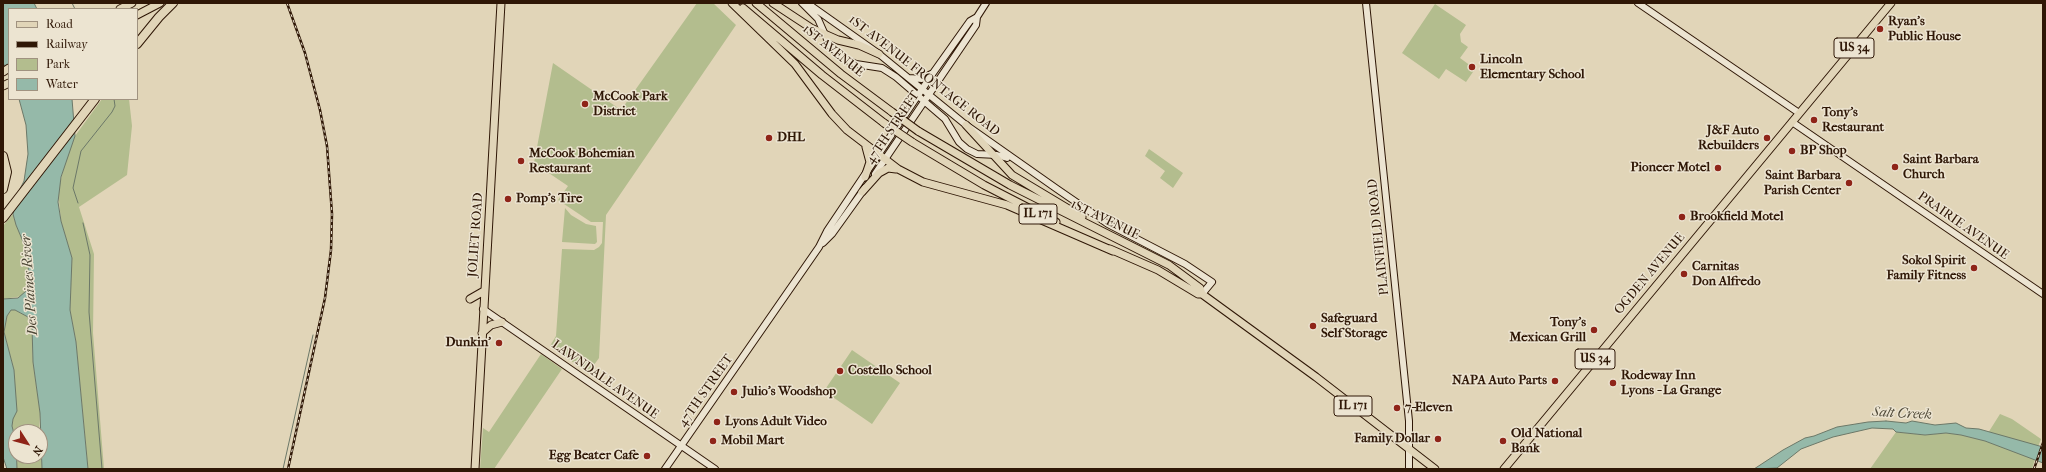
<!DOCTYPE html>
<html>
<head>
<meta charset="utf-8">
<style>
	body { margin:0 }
	#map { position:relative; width:2046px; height:472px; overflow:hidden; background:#e1d5b8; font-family:"IM FELL French Canon",serif }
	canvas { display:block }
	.frame { position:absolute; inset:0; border:4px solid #2f1706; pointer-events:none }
	.legend { position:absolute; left:8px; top:8px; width:130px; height:92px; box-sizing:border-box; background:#ece4d1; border:1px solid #a09280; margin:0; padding:5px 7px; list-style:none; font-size:12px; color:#2f1706 }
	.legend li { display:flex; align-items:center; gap:8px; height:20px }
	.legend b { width:20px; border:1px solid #a09280 }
	.north { position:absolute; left:8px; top:424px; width:40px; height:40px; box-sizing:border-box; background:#ece4d1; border:1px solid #a09280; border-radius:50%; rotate:126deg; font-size:11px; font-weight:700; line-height:16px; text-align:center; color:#2f1706 }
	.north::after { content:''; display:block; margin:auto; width:14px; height:18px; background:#8f2418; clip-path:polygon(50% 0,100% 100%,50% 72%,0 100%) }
</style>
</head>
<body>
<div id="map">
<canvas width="2046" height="472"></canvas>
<div class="frame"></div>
<ul class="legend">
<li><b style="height:5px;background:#e1d5b8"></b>Road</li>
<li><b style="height:5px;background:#2f1706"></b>Railway</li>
<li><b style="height:11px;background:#b3bd8e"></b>Park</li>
<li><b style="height:11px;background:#95b9a9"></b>Water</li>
</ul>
<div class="north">N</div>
</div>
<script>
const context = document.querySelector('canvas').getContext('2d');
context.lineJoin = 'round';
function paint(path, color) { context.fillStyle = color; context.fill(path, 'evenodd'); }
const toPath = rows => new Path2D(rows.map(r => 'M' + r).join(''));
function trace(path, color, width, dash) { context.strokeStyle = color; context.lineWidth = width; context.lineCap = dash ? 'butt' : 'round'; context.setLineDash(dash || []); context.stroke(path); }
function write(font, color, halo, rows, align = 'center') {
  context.font = font + ' "IM FELL French Canon",serif'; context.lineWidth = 3; context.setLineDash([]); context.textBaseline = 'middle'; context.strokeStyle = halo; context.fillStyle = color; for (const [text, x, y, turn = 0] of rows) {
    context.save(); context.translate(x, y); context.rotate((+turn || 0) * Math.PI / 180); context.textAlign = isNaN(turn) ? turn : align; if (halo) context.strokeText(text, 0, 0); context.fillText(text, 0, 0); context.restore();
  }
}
const green = toPath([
	[697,3,713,3,736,25,606,215,599,358,588,373,550,346,556,336,562,249,594,250,599,247,602,243,603,222,591,222,558,200,568,186,534,163,553,63,621,110],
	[1435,4,1466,25,1460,34,1461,42,1468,47,1460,58,1475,69,1466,82,1446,69,1439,79,1402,53],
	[102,99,129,99,132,126,127,175,79,207,94,254,93,333,104,469,88,469,76,342,70,310,72,258,61,221,58,191,66,159,75,136],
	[1149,149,1183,173,1173,188,1160,178,1165,171,1145,156],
	[565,208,571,215,586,224,596,226,597,242,595,244,562,242],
	[13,214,16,225,27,251,29,262,27,285,23,296,3,299,3,226],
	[11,310,15,310,28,317,32,326,33,362,40,413,39,432,16,432,16,442,12,426,15,390,14,370,4,332,7,316],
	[852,350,900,383,872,424,824,391],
	[541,354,562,369,494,469,480,469,483,428,489,432],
	[2000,414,2012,419,2041,439,2038,447,1988,433],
	[1896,432,1925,435,1946,433,1961,435,1985,441,2035,459,2032,469,1870,469],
	[40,438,42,469,17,469,17,456,40,456]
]);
const water = toPath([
	[3,3,34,3,37,9,9,9,9,74,3,63,3,3],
	[19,99,72,99,75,136,61,177,58,202,61,221,72,258,70,310,76,342,88,469,42,469,40,413,33,362,32,326,28,317,15,310,11,310,7,316,4,332,14,370,17,411,13,419,12,426,16,442,17,469,7,469,3,457,3,299,18,298,26,291,29,262,27,251,16,225,13,214,19,191,24,181,28,154,26,125,19,99],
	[1886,421,1906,423,1912,421,1935,425,1956,423,1966,428,1979,429,2043,447,2043,463,1985,441,1961,435,1946,433,1925,435,1896,432,1893,429,1872,428,1833,437,1801,449,1777,468,1754,469,1783,450,1805,438,1814,436,1837,427,1868,422,1886,421]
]);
const stream = toPath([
	[72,3,75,9],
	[78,203,73,188,81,151,112,112,115,106,114,99],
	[83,223,90,255,89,312,102,469],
	[283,469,313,335]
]);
const secondary = toPath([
	[802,3,818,19,830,46,844,59,856,64,882,68,896,77,945,119,959,142,967,149,977,154,997,155,1007,158],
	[807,3,879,54,966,125,1057,189,1108,224,1185,264,1212,282,1202,294],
	[1366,3,1409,421,1409,469],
	[1638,3,1799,113],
	[909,78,922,79,931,74],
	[1792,122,2043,294],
	[875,174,976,25,977,17,986,3],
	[823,243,832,234,865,188],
	[483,309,715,469],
	[665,469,819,247,827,231,933,73,970,21,977,17]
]);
const primary = toPath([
	[732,3,795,64,832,114,847,130,898,169,923,182,1007,205,1113,251],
	[756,3,841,74,892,112],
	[773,3,811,28,838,40,859,45,879,54],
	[743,8,822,75,884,123],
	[120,9,132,3],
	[137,15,160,3],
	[3,72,9,68],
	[3,86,9,83],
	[966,125,1012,175,1082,217],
	[918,131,1010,185,1169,265,1200,288,1202,294,1316,377,1435,469],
	[912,142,984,185,1056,222],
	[865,177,870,162,866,147],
	[862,192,879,173,888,168,896,169],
	[1110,249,1158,270,1198,294,1202,294],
	[470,299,484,291],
	[482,333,491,325,502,322],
	[475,469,501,3],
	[1504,469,1891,3]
]);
const highway = toPath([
	[137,44,159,17,173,3],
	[3,156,7,172,3,189],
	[3,218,95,99]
]);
const rail = toPath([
	[287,3,305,53,320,110,327,146,332,214,331,250,325,298,288,469],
	[2034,469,2043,443]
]);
const primaryBridge = toPath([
	[892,112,918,131],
	[884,123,912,142]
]);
const markers = [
	[1880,29,4,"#8f2418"],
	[1472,67,4,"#8f2418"],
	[585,104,4,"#8f2418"],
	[1814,120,4,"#8f2418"],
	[769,138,4,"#8f2418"],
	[1767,138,4,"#8f2418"],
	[1792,151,4,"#8f2418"],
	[521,161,4,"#8f2418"],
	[1895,167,4,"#8f2418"],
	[1718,168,4,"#8f2418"],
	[1849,183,4,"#8f2418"],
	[508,199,4,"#8f2418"],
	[1682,217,4,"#8f2418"],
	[1974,268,4,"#8f2418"],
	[1684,274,4,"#8f2418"],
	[1313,326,4,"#8f2418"],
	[1594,330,4,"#8f2418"],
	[499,343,4,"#8f2418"],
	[840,371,4,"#8f2418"],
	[1555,381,4,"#8f2418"],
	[1613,383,4,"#8f2418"],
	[734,392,4,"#8f2418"],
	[1397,408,4,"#8f2418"],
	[717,422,4,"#8f2418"],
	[1438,439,4,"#8f2418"],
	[713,441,4,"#8f2418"],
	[1503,441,4,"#8f2418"],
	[647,456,4,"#8f2418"]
];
const shields = [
	[1854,48,40],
	[1038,214,38],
	[1595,359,40],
	[1353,406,38]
];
const shieldNames = [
	["US 34",1854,48],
	["IL 171",1038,214],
	["US 34",1595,359],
	["IL 171",1353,406]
];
const poiNames = [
	["Ryan's",1888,22],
	["Public House",1888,37],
	["Lincoln",1480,60],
	["Elementary School",1480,75],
	["McCook Park",593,97],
	["District",593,112],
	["Tony's",1822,113],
	["Restaurant",1822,128],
	["J&F Auto",1759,131,"right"],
	["Rebuilders",1759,146,"right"],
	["DHL",777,138],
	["BP Shop",1800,151],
	["McCook Bohemian",529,154],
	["Restaurant",529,169],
	["Saint Barbara",1903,160],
	["Church",1903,175],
	["Pioneer Motel",1710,168,"right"],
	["Saint Barbara",1841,176,"right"],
	["Parish Center",1841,191,"right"],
	["Pomp's Tire",516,199],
	["Brookfield Motel",1690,217],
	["Sokol Spirit",1966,261,"right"],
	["Family Fitness",1966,276,"right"],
	["Carnitas",1692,267],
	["Don Alfredo",1692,282],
	["Safeguard",1321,319],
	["Self Storage",1321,334],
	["Tony’s",1586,323,"right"],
	["Mexican Grill",1586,338,"right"],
	["Dunkin'",491,343,"right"],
	["Costello School",848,371],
	["Rodeway Inn",1621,376],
	["Lyons - La Grange",1621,391],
	["NAPA Auto Parts",1547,381,"right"],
	["Julio's Woodshop",742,392],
	["7-Eleven",1405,408],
	["Lyons Adult Video",725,422],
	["Old National",1511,434],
	["Bank",1511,449],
	["Family Dollar",1430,439,"right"],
	["Mobil Mart",721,441],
	["Egg Beater Cafe",639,456,"right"]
];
const streetNames = [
	["1ST AVENUE",833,51,39],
	["1ST AVENUE FRONTAGE ROAD",924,76,38],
	["47TH STREET",893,128,-56],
	["1ST AVENUE",1105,220,26],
	["PRAIRIE AVENUE",1963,226,35],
	["JOLIET ROAD",476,235,-86],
	["PLAINFIELD ROAD",1379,237,-96],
	["OGDEN AVENUE",1650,274,-50],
	["LAWNDALE AVENUE",605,380,35],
	["47TH STREET",706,391,-55]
];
const waterNames = [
	["Des Plaines River",30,285,-94],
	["Salt Creek",1902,414,3]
];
paint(green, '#b3bd8e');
paint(water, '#95b9a9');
trace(water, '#6c7868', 1);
trace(stream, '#6c7868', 1);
trace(secondary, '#2f1706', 8);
trace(primary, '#2f1706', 9);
trace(highway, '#2f1706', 10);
trace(secondary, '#ece4d1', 6);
trace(primary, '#e1d5b8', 7);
trace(highway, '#e1d5b8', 8);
trace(rail, '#2f1706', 2.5);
trace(rail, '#ece4d1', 1, [3]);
trace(primaryBridge, '#2f1706', 9, []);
trace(primaryBridge, '#e1d5b8', 7);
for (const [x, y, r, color] of markers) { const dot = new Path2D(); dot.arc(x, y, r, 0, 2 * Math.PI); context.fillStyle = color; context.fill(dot); trace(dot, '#ece4d1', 1.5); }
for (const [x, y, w] of shields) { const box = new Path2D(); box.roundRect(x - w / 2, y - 10, w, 20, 3); context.fillStyle = '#ece4d1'; context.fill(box); trace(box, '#2f1706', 1); }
write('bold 12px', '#2f1706', null, shieldNames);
write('bold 13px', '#2f1706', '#ece4d1', poiNames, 'left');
write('13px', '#2f1706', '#ece4d1', streetNames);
write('italic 14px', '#4e4837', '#ece4d1', waterNames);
</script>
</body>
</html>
